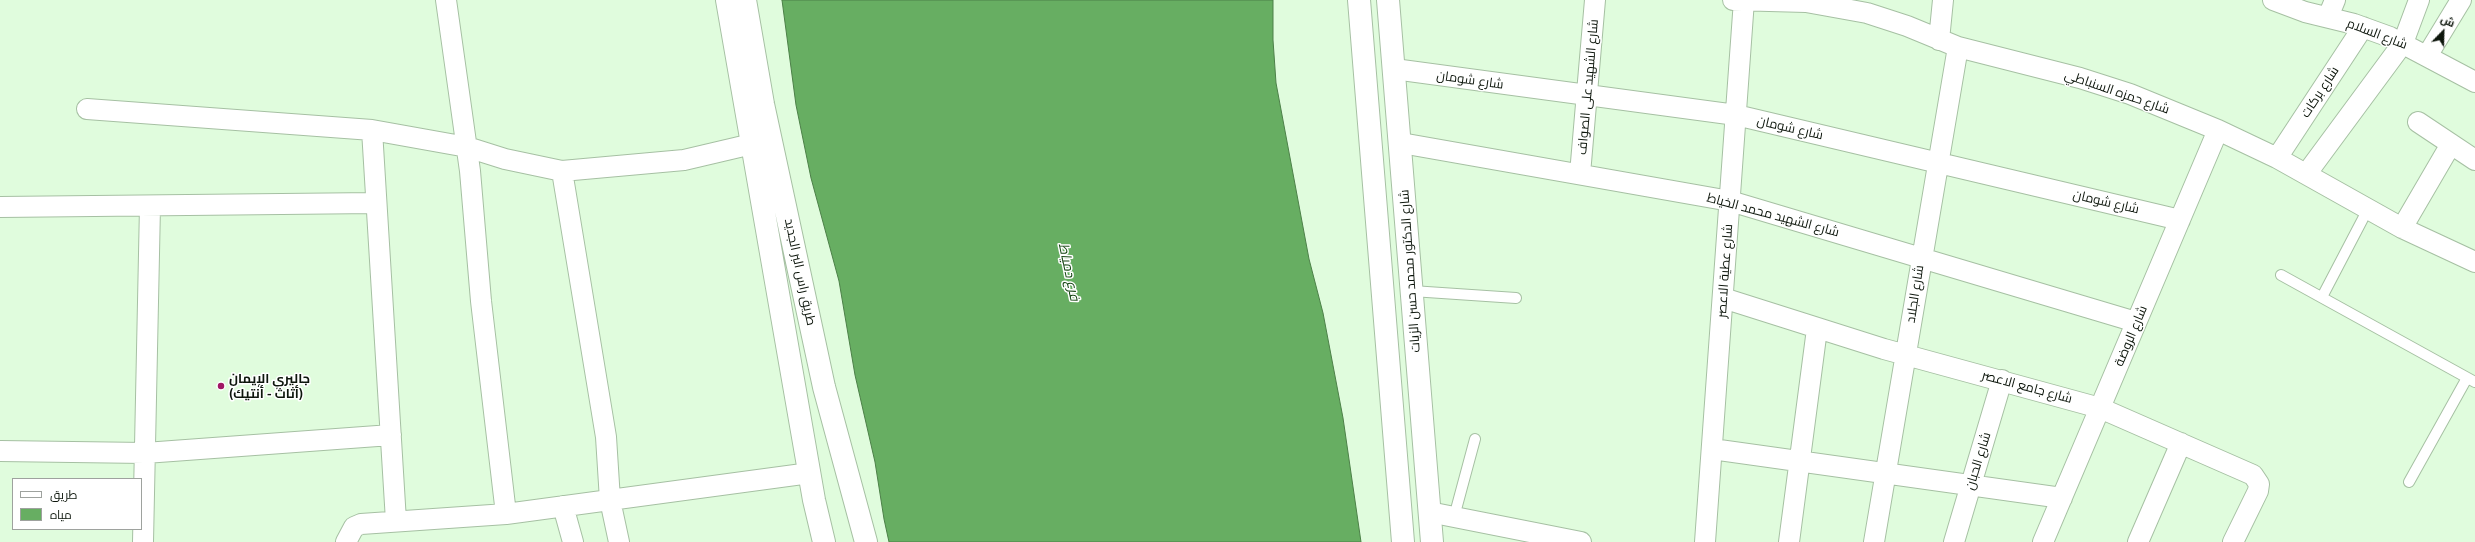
<!DOCTYPE html>
<html>
<head>
<meta charset="utf-8">
<style>
	body { margin:0 }
	#map { position:relative; width:2475px; height:542px; overflow:hidden; background:#e0fcdd; font-family:"Public Sans",Cairo,sans-serif }
	canvas { display:block }
	.legend { position:absolute; left:12px; top:478px; width:130px; height:52px; box-sizing:border-box; background:#fff; border:1px solid #9ea29e; margin:0; padding:5px 7px; list-style:none; font-size:12px; color:#0d160c }
	.legend li { display:flex; align-items:center; gap:8px; height:20px }
	.legend b { width:20px; border:1px solid #9ea29e }
	.north { position:absolute; left:2423px; top:12px; width:40px; height:40px; -webkit-text-stroke:3px #fff; paint-order:stroke; rotate:23deg; font-size:11px; font-weight:700; line-height:16px; text-align:center; color:#0d160c }
	.north::after { content:''; display:block; margin:auto; width:14px; height:18px; background:#0d160c; clip-path:polygon(50% 0,100% 100%,50% 72%,0 100%) }
</style>
</head>
<body>
<div id="map">
<canvas width="2475" height="542"></canvas>
<ul class="legend">
<li><b style="height:5px;background:#fff"></b>طريق</li>
<li><b style="height:11px;background:#67ae62"></b>مياه</li>
</ul>
<div class="north">ش</div>
</div>
<script>
const context = document.querySelector('canvas').getContext('2d');
context.lineJoin = 'round';
function paint(path, color) { context.fillStyle = color; context.fill(path, 'evenodd'); }
const toPath = rows => new Path2D(rows.map(r => 'M' + r).join(''));
function trace(path, color, width, dash) { context.strokeStyle = color; context.lineWidth = width; context.lineCap = dash ? 'butt' : 'round'; context.setLineDash(dash || []); context.stroke(path); }
function write(font, color, halo, rows, align = 'center') {
  context.font = font + ' "Public Sans",Cairo,sans-serif'; context.lineWidth = 3; context.setLineDash([]); context.textBaseline = 'middle'; context.strokeStyle = halo; context.fillStyle = color; for (const [text, x, y, turn = 0] of rows) {
    context.save(); context.translate(x, y); context.rotate((+turn || 0) * Math.PI / 180); context.textAlign = isNaN(turn) ? turn : align; if (halo) context.strokeText(text, 0, 0); context.fillText(text, 0, 0); context.restore();
  }
}
const water = toPath([
	[782,0,1273,0,1273,40,1276,83,1309,259,1323,313,1343,418,1361,542,889,542,884,519,875,462,855,375,839,281,811,178,796,105,782,0]
]);
const service = toPath([
	[2281,275,2475,382],
	[1412,291,1516,298],
	[2322,297,2368,209],
	[2409,482,2467,378],
	[1454,517,1475,439]
]);
const minor = toPath([
	[446,0,470,171,481,301,506,514],
	[1733,0,1806,2,1867,13,1907,26,1958,47,2080,78,2130,94,2218,130,2277,158,2402,228,2475,262],
	[2273,0,2305,12,2354,24,2390,37,2475,82],
	[2328,17,2335,0],
	[1939,40,1943,0],
	[2427,56,2461,0],
	[1394,69,1736,115,2180,220],
	[87,109,372,130,467,147,505,159,562,171,684,160,752,144],
	[2418,122,2475,160],
	[372,130,396,521],
	[1401,143,1730,201,2136,322],
	[2277,158,2363,27],
	[562,171,606,437,610,500,619,542],
	[2307,173,2403,43,2419,0],
	[1580,174,1595,0],
	[0,207,375,203],
	[2402,228,2451,144],
	[1723,298,1884,349,2100,408,2253,475,2259,484,2258,491,2233,542],
	[1712,449,2062,498],
	[0,451,145,453,391,435],
	[563,506,573,542],
	[1429,512,1581,542],
	[143,542,150,206],
	[346,542,354,527,361,524,506,514,810,473],
	[1705,542,1744,0],
	[1789,542,1817,329],
	[1874,542,1958,47],
	[1954,542,2002,380],
	[2043,542,2218,130],
	[2138,542,2181,443]
]);
const tertiary = toPath([
	[1359,0,1403,542],
	[1388,0,1432,542]
]);
const secondary = toPath([
	[727,0,814,500,824,542],
	[745,0,763,104,824,387,866,542]
]);
const markers = [
	[221,386,4,"#a01764"]
];
const streetNames = [
	["شارع السلام",2377,34,21],
	["شارع شومان",1470,80,8],
	["شارع الشهيد على الصواف",1588,87,-85],
	["شارع حمزه السنباطي",2117,92,19],
	["شارع بركات",2320,92,-57],
	["شارع شومان",1790,128,13],
	["شارع شومان",2106,202,13],
	["شارع الشهيد محمد الخياط",1773,215,15],
	["شارع الدكتور محمد حسن الزيات",1410,271,-94],
	["شارع عطية الاعصر",1725,271,-86],
	["طريق راس البر الجديد",800,272,78],
	["شارع الجلاد",1915,294,-81],
	["شارع الروضة",2131,336,-67],
	["شارع جامع الاعصر",2027,387,15],
	["شارع الحبان",1978,461,-73]
];
const poiNames = [
	["جاليري الإيمان",229,379],
	["(أثاث - أنتيك)",229,394]
];
const waterNames = [
	["فرع دمياط",1069,272,78]
];
paint(water, '#67ae62');
trace(water, '#4c8048', 1);
trace(service, '#a6c0a3', 12);
trace(minor, '#a6c0a3', 22);
trace(tertiary, '#a6c0a3', 24);
trace(secondary, '#a6c0a3', 24);
trace(service, '#fff', 10);
trace(minor, '#fff', 20);
trace(tertiary, '#fff', 22);
trace(secondary, '#fff', 22);
for (const [x, y, r, color] of markers) { const dot = new Path2D(); dot.arc(x, y, r, 0, 2 * Math.PI); context.fillStyle = color; context.fill(dot); trace(dot, '#fff', 1.5); }
write('13px', '#0d160c', '#fff', streetNames);
write('bold 13px', '#0d160c', '#fff', poiNames, 'left');
write('italic 14px', '#0d3f0b', '#fff', waterNames);
</script>
</body>
</html>
